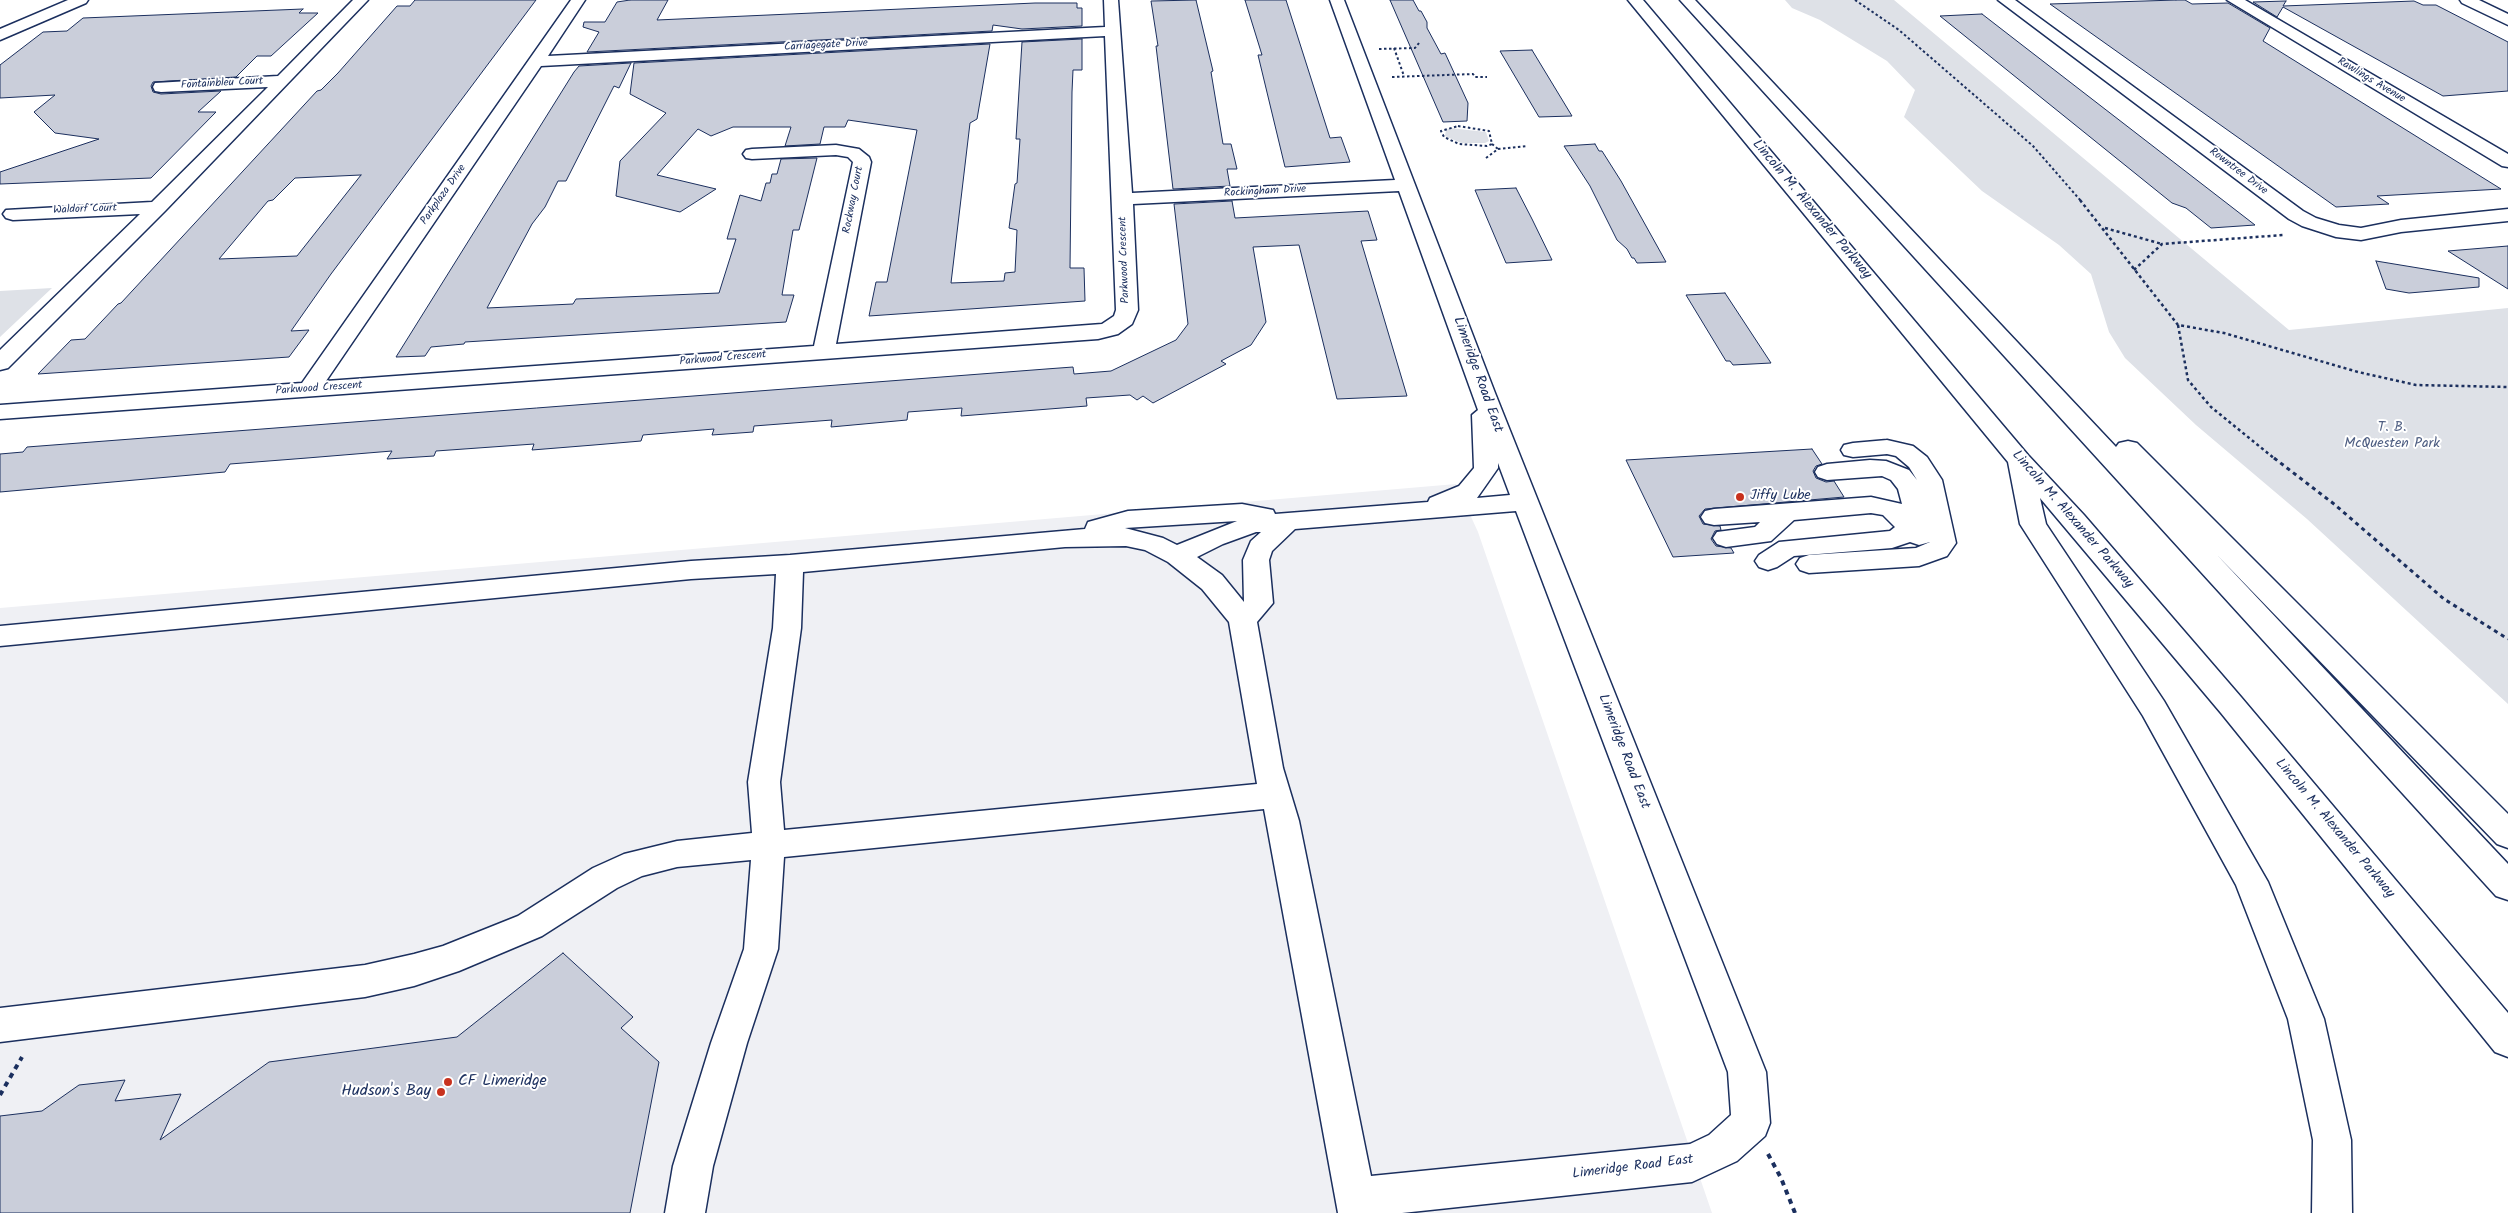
<!DOCTYPE html>
<html>
<head>
<meta charset="utf-8">
<style>
	body { margin:0 }
	canvas { display:block; background:#fff }
</style>
</head>
<body>
<canvas width="2508" height="1213"></canvas>
<script>
const context = document.querySelector('canvas').getContext('2d');
context.lineJoin = 'round';
function paint(path, color) { context.fillStyle = color; context.fill(path, 'evenodd'); }
const toPath = rows => new Path2D(rows.map(r => 'M' + r).join(''));
function trace(path, color, width, dash) { context.strokeStyle = color; context.lineWidth = width; context.lineCap = dash ? 'butt' : 'round'; context.setLineDash(dash || []); context.stroke(path); }
function write(font, color, halo, rows, align = 'center') {
  context.font = font + ' Kalam,sans-serif'; context.lineWidth = 4; context.setLineDash([]); context.textBaseline = 'middle'; context.strokeStyle = halo; context.fillStyle = color; for (const [text, x, y, turn = 0] of rows) {
    context.save(); context.translate(x, y); context.rotate((+turn || 0) * Math.PI / 180); context.textAlign = isNaN(turn) ? turn : align; if (halo) context.strokeText(text, 0, 0); context.fillText(text, 0, 0); context.restore();
  }
}
const built = toPath([
	[1456,484,1478,532,1712,1213,0,1213,0,608]
]);
const green = toPath([
	[1785,0,1894,0,2289,330,2508,308,2508,704,2307,519,2196,425,2125,358,2109,332,2091,274,2059,245,1982,191,1904,117,1915,90,1887,61,1820,20,1792,8],
	[1450,128,1486,132,1489,141,1485,143,1461,143,1445,136,1446,130],
	[52,288,0,337,0,291]
]);
const building = toPath([
	[415,0,536,0,331,274,291,331,309,330,289,357,38,374,71,340,85,339,118,304,121,303,317,91,321,90,338,73,397,6,410,6,415,0],
	[361,175,297,256,219,259,268,201,273,200,295,178,361,175],
	[630,0,668,0,657,20,1035,3,1077,3,1077,8,1082,8,1082,26,1022,29,993,25,992,31,587,52,599,32,583,27,584,22,605,22,617,2,630,0],
	[1196,0,1213,71,1211,72,1223,144,1231,144,1237,169,1227,169,1230,186,1173,189,1156,46,1158,46,1151,1,1196,0],
	[1245,0,1286,0,1330,138,1341,137,1350,162,1285,167,1258,55,1262,55,1245,0],
	[1390,0,1413,0,1419,11,1421,11,1427,22,1427,28,1441,54,1445,53,1468,103,1467,121,1443,122,1390,0],
	[2176,0,2185,0,2192,4,2228,3,2270,28,2263,41,2501,189,2377,196,2389,204,2336,207,2050,4,2176,0],
	[2286,1,2283,6,2414,1,2423,5,2436,5,2508,42,2508,91,2443,96,2283,7,2277,17,2253,2,2286,1],
	[303,9,299,13,318,13,271,56,257,56,236,77,153,82,151,86,153,92,161,94,221,91,198,112,216,112,151,178,0,184,0,172,99,139,55,133,34,112,55,95,0,98,0,65,43,32,67,31,83,18,303,9],
	[1982,14,2013,38,2255,225,2211,228,2186,208,2172,203,1940,16,1982,14],
	[1082,39,1082,70,1073,70,1072,92,1070,268,1084,268,1085,301,869,316,876,282,887,282,917,130,848,120,845,127,824,127,820,144,785,146,791,127,733,127,711,136,698,129,657,175,716,189,680,212,616,196,620,161,666,113,630,94,634,63,990,44,977,119,970,123,951,283,1004,281,1005,273,1015,272,1017,230,1009,228,1015,184,1017,183,1020,139,1016,139,1022,42,1082,39],
	[1532,50,1572,116,1539,117,1500,51,1532,50],
	[631,63,619,88,614,86,566,181,558,181,545,207,532,224,487,308,573,304,576,299,719,293,736,239,727,239,740,195,761,201,766,183,770,183,772,174,777,174,781,159,817,158,799,230,793,230,782,295,794,295,786,322,465,342,464,344,431,347,425,356,396,357,574,72,579,66,631,63],
	[1595,144,1599,151,1602,151,1621,181,1666,262,1637,263,1634,258,1632,258,1627,249,1617,240,1590,186,1564,146,1595,144],
	[1516,188,1532,219,1552,260,1506,263,1475,190,1516,188],
	[1232,201,1235,218,1368,211,1377,240,1361,241,1407,396,1337,399,1299,245,1253,247,1266,322,1251,345,1221,361,1226,364,1153,403,1143,396,1137,400,1130,395,1086,398,1087,406,961,416,962,408,908,412,907,420,831,427,832,420,754,426,753,432,712,435,714,429,643,435,641,441,594,445,532,450,534,444,436,451,434,456,387,459,392,451,307,458,230,464,225,472,0,492,0,454,23,452,27,447,1046,369,1073,367,1074,374,1111,371,1176,340,1188,324,1174,204,1232,201],
	[2508,246,2508,289,2448,251,2508,246],
	[2376,261,2479,278,2479,287,2409,293,2386,289,2376,261],
	[1725,293,1771,363,1733,365,1730,361,1726,361,1686,295,1725,293],
	[1812,449,1822,464,1816,466,1813,471,1816,478,1826,482,1834,481,1844,497,1705,509,1699,516,1703,524,1720,526,1721,530,1715,531,1711,539,1716,546,1731,548,1734,553,1673,557,1626,460,1812,449],
	[563,953,633,1017,621,1028,659,1062,630,1213,0,1213,0,1116,42,1111,79,1085,125,1080,115,1101,181,1094,160,1140,269,1062,457,1037,563,953]
]);
const pathFar3 = toPath([
	[1855,0,1899,30,2033,146,2081,201],
	[1394,48,1404,76],
	[1379,49,1415,48,1419,43],
	[1392,77,1473,74,1475,77,1487,77],
	[1458,126,1489,131,1492,144,1487,146,1459,144,1444,137,1441,131,1458,126],
	[1492,144,1498,149],
	[1486,158,1498,149,1527,146]
]);
const pathFar2 = toPath([
	[2080,200,2178,325,2224,333,2358,372,2416,385,2508,387],
	[2105,228,2162,244],
	[2134,270,2162,244,2283,235],
	[2178,325,2188,380,2211,407,2275,459]
]);
const pathFar1 = toPath([
	[2274,458,2334,504,2444,599,2508,639]
]);
const path = toPath([
	[0,1095,22,1057],
	[1768,1154,1781,1178,1795,1213]
]);
const minor = toPath([
	[68,0,88,0,86,3,0,40,0,29,68,0],
	[353,0,368,0,165,211,8,368,0,370,0,350,140,214,13,220,6,218,3,214,6,210,152,202,268,87,161,92,155,91,153,87,155,83,278,76,353,0],
	[571,0,585,0,548,56,1105,27,1104,0,1118,0,1132,193,1395,180,1330,0,1344,0,1495,393,1766,1072,1770,1123,1765,1136,1737,1161,1692,1182,1402,1213,1338,1213,1264,809,784,857,778,949,747,1043,713,1166,705,1213,665,1213,673,1166,711,1043,744,949,751,860,677,867,642,876,617,888,542,936,459,971,414,986,365,997,0,1042,0,1008,365,965,414,954,443,946,518,916,593,868,624,854,677,841,752,833,748,782,773,628,776,574,691,579,0,646,0,626,691,561,790,555,1085,529,1088,522,1128,511,1242,504,1273,510,1275,514,1428,502,1430,498,1459,486,1474,468,1472,415,1478,410,1399,191,1133,204,1138,310,1132,324,1118,334,1098,339,0,419,0,405,302,383,571,0],
	[1105,36,1116,310,1114,316,1102,324,836,344,871,162,869,157,859,149,836,145,752,149,746,150,743,154,746,158,752,159,836,155,848,157,853,162,814,346,326,381,541,66,1105,36],
	[1498,463,1510,495,1477,498,1498,468,1498,463],
	[1516,511,1728,1072,1731,1115,1709,1135,1690,1144,1371,1176,1299,821,1283,768,1257,622,1273,603,1269,560,1272,551,1295,529,1516,511],
	[1237,521,1177,545,1163,538,1125,528,1237,521],
	[1256,532,1261,532,1251,541,1243,560,1244,602,1222,575,1197,557,1223,544,1256,532],
	[1126,546,1145,550,1168,562,1202,589,1229,622,1257,784,784,830,780,782,801,628,803,572,1065,547,1126,546],
	[1998,0,2015,0,2303,211,2316,218,2339,225,2361,228,2401,220,2508,209,2508,221,2401,232,2361,240,2336,237,2302,226,2289,219,1998,0],
	[2227,0,2245,0,2508,154,2508,167,2502,166,2227,0],
	[2460,0,2479,0,2508,14,2508,25,2462,3,2460,0],
	[1887,440,1913,446,1927,457,1942,480,1956,543,1947,556,1919,566,1809,573,1800,570,1796,564,1800,558,1809,555,1916,548,1930,542,1919,545,1910,542,1892,548,1794,556,1777,567,1768,570,1759,567,1755,561,1759,555,1779,542,1890,531,1895,527,1883,515,1871,513,1794,520,1771,541,1726,547,1717,544,1713,538,1717,532,1755,527,1760,522,1714,525,1705,523,1701,517,1705,511,1714,509,1871,497,1902,504,1898,489,1891,480,1882,476,1827,480,1818,477,1815,472,1818,467,1827,464,1870,460,1886,461,1909,470,1917,480,1909,467,1896,456,1887,454,1853,457,1844,455,1841,450,1844,445,1853,443,1887,440]
]);
const highway = toPath([
	[1628,0,1643,0,2028,455,2084,515,2241,697,2508,1013,2508,1057,2495,1052,2221,713,2040,498,2046,524,2164,701,2268,882,2324,1019,2351,1140,2352,1213,2312,1213,2313,1140,2288,1019,2236,885,2143,716,2020,524,2008,462,1628,0],
	[1680,0,1695,0,2116,447,2119,443,2128,441,2137,443,2508,814,2508,848,2497,844,2217,555,2508,864,2508,900,2496,896,1680,0]
]);
const markers = [
	[1740,497,5,"#c8321e"],
	[448,1082,5,"#c8321e"],
	[441,1092,5,"#c8321e"]
];
const farStreetnames = [
	["Carriagegate Drive",826,46,-3],
	["Rawlings Avenue",2371,81,31],
	["Fontainbleu Court",222,84,-3],
	["Rowntree Drive",2238,172,37],
	["Rockingham Drive",1265,192,-3],
	["Parkplaza Drive",444,195,-55],
	["Rockway Court",854,200,-79],
	["Waldorf Court",85,210,-2],
	["Parkwood Crescent",1125,260,-92],
	["Parkwood Crescent",723,359,-5],
	["Parkwood Crescent",319,389,-4]
];
const streetNames = [
	["Lincoln M. Alexander Parkway",1811,210,50],
	["Limeridge Road East",1477,375,70],
	["Lincoln M. Alexander Parkway",2072,520,49],
	["Limeridge Road East",1623,752,69],
	["Lincoln M. Alexander Parkway",2334,829,50],
	["Limeridge Road East",1633,1168,-7]
];
const parkNames = [
	["T. B.",2392,429],
	["McQuesten Park",2392,445]
];
const poiNames = [
	["Jiffy Lube",1750,497]
];
const nearPoinames = [
	["CF Limeridge",458,1082],
	["Hudson's Bay",431,1092,"right"]
];
paint(built, '#eff0f4');
paint(green, '#dee1e7');
paint(building, '#caceda');
trace(building, '#1b2f5e', 1);
trace(minor, '#1b2f5e', 3);
trace(highway, '#1b2f5e', 3);
trace(pathFar3, '#1b2f5e', 2, [2.5, 2.5]);
trace(pathFar2, '#1b2f5e', 2.5, [3, 3]);
trace(pathFar1, '#1b2f5e', 3, [4, 4]);
trace(path, '#1b2f5e', 4, [5, 5]);
paint(minor, '#fff');
paint(highway, '#fff');
for (const [x, y, r, color] of markers) { const dot = new Path2D(); dot.arc(x, y, r, 0, 2 * Math.PI); context.fillStyle = color; context.fill(dot); trace(dot, '#fff', 2); }
write('11px', '#1b2f5e', '#fff', farStreetnames);
write('14px', '#1b2f5e', '#fff', streetNames);
write('14px', '#4c5c80', '#fff', parkNames);
write('14px', '#1b2f5e', '#fff', poiNames, 'left');
write('16px', '#1b2f5e', '#fff', nearPoinames, 'left');
</script>
</body>
</html>
